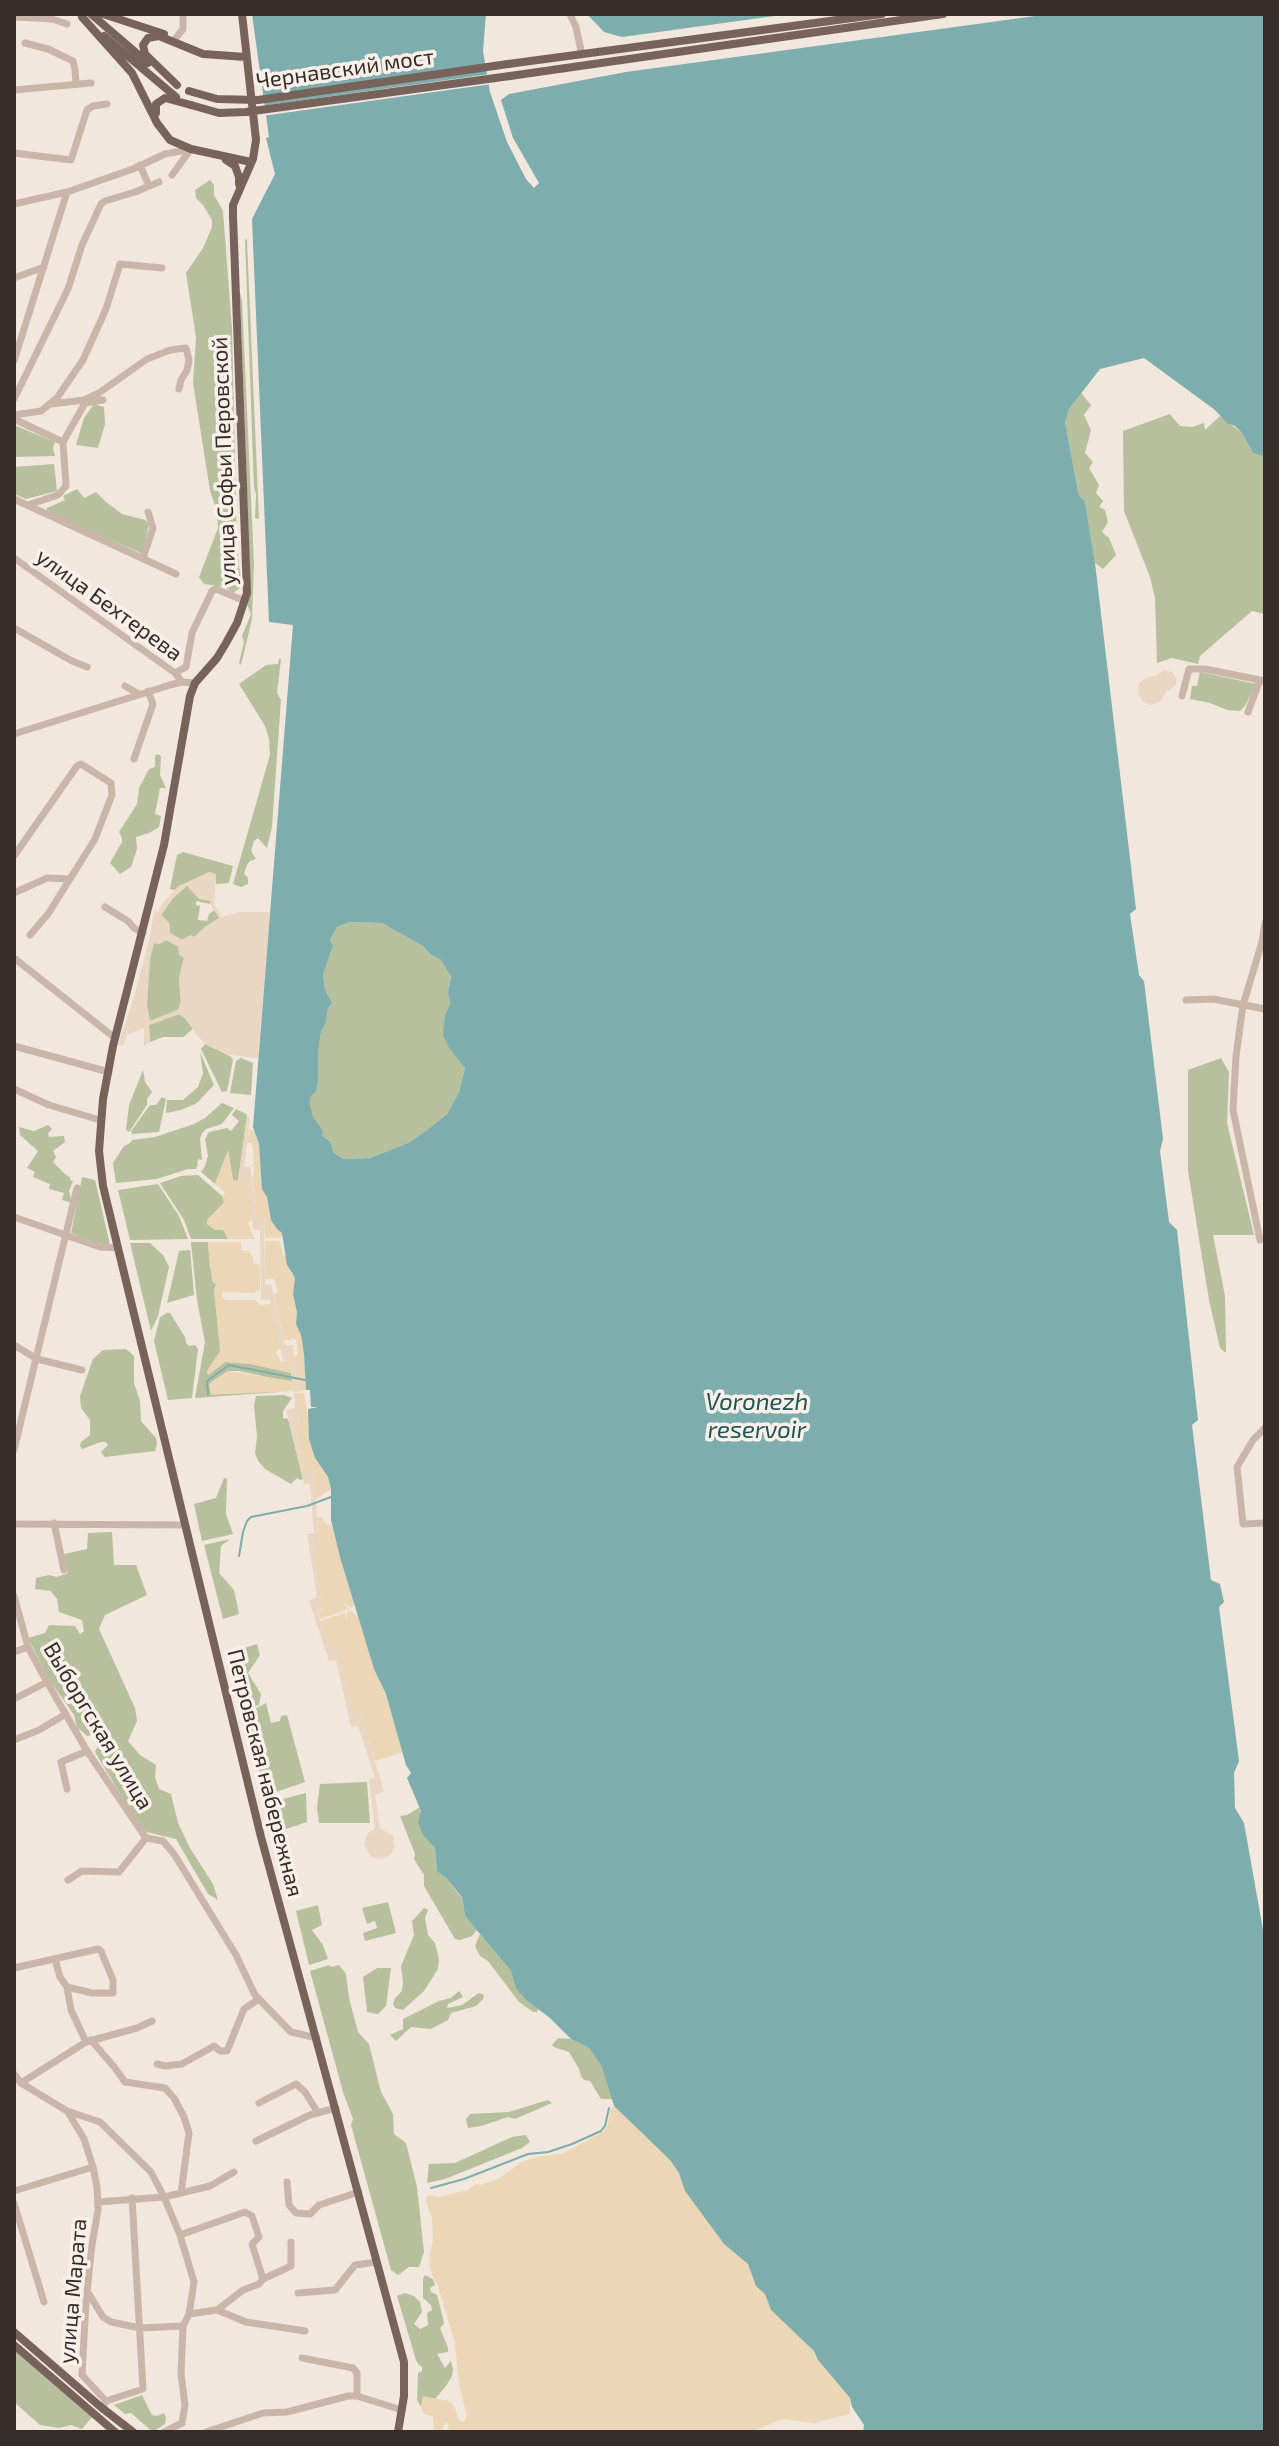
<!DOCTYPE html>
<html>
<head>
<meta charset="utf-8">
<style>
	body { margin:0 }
	#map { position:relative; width:1279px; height:2446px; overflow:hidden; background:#f1e7dd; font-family:"Exo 2",sans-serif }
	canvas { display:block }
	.frame { position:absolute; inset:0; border:16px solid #362c29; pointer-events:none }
</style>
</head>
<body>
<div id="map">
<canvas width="1279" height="2446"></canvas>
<div class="frame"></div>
</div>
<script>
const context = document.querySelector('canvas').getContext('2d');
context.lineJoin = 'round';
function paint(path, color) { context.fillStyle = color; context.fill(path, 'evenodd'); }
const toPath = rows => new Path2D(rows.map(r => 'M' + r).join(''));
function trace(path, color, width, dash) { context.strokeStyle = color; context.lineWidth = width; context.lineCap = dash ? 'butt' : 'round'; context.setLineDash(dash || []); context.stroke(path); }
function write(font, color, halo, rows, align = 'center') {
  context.font = font + ' "Exo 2",sans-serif'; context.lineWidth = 7; context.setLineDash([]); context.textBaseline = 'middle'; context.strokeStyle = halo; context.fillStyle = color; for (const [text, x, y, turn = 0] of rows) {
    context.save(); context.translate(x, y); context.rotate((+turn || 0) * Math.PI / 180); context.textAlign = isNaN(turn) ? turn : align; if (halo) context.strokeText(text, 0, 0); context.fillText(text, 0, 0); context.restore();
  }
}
const green = toPath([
	[210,180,214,185,214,195,223,211,232,329,237,547,241,582,240,588,233,593,225,587,204,584,199,577,218,528,217,511,210,491,193,383,196,337,186,273,203,248,212,227,212,220,203,205,196,198,195,190],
	[245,239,247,240,259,519,255,518,256,494,254,488],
	[240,293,242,300,254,564,252,619,241,665,239,663,244,642,242,636,251,614,247,604,250,577],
	[1081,393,1091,405,1084,415,1091,430,1085,453,1093,462,1089,468,1099,485,1096,493,1103,501,1099,507,1105,510,1108,522,1102,532,1109,538,1116,555,1103,569,1095,563,1085,501,1079,496,1065,422,1069,409],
	[94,404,104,407,105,424,98,448,76,445,84,418],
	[1170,414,1180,426,1192,427,1204,423,1205,430,1220,416,1242,433,1253,453,1265,457,1265,614,1252,611,1200,656,1198,664,1172,658,1157,663,1155,598,1150,577,1124,511,1123,431],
	[14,425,55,442,53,448,55,456,14,457],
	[54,464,57,491,26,499,14,494,14,467],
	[77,489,84,498,96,492,106,502,122,514,145,520,149,524,143,554,46,512,47,508,65,500,63,496],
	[279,659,281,659,277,693,281,700,272,827,267,848,258,838,254,841,251,851,256,859,250,861,247,865,244,874,248,878,248,884,241,887,233,884,270,755,269,739,265,726,239,684,266,665,278,664],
	[1200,672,1256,684,1245,706,1240,711,1227,710,1210,703,1190,699,1192,686,1197,686],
	[158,754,161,756,160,775,166,788,160,788,155,814,161,816,159,827,149,833,136,837,137,849,131,867,120,874,110,863,122,842,122,838,119,832,137,804,139,788,149,769,155,767,155,756],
	[183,852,233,866,229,883,216,884,215,874,179,886,175,890,170,889,177,855],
	[188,885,210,901,210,904,196,901,196,905,200,906,198,920,207,921,209,914,215,910,220,918,194,937,182,940,170,933,169,923,161,915,173,898],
	[350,922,382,923,423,946,430,954,441,960,451,975,448,993,450,1004,445,1015,449,1048,465,1068,459,1092,447,1114,427,1130,408,1143,370,1158,344,1159,334,1153,330,1141,322,1136,323,1131,313,1116,310,1104,311,1096,318,1082,318,1053,321,1032,326,1023,328,1008,332,1003,325,989,323,975,333,946,330,940,337,927],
	[166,940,178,946,184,958,179,978,181,1002,178,1010,150,1021,147,1007,147,988,150,958,154,943,159,944],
	[179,1014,185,1018,193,1029,183,1037,163,1037,150,1042,149,1025],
	[205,1044,230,1056,233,1060,227,1091,222,1092,201,1049],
	[200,1052,214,1085,197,1103,181,1110,166,1113,167,1100,183,1100,198,1087,203,1073],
	[241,1058,253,1063,251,1095,230,1093,236,1061],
	[1221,1058,1229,1072,1227,1123,1254,1235,1213,1235,1225,1296,1226,1353,1220,1348,1209,1300,1188,1171,1188,1070],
	[143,1070,145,1082,152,1092,147,1099,147,1105,129,1132,126,1130,129,1105],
	[162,1097,166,1099,159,1132,132,1134,131,1131,150,1105,156,1105],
	[222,1103,234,1108,222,1124,206,1129,202,1133,200,1138,202,1160,199,1159,197,1162,198,1164,196,1169,188,1169,157,1179,116,1183,113,1163,124,1146,129,1144,132,1140,155,1137,194,1124,205,1118],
	[236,1109,246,1114,247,1116,238,1181,233,1180,228,1151,215,1184,201,1172,205,1166,208,1156,205,1139,209,1132,227,1128,231,1131,239,1121,232,1115],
	[48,1125,52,1129,48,1133,49,1137,64,1136,65,1142,53,1151,56,1157,53,1162,66,1175,70,1177,70,1180,73,1181,69,1191,72,1203,62,1200,64,1193,49,1189,50,1184,33,1177,35,1172,27,1168,38,1151,20,1135,19,1127,34,1131],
	[198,1175,222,1196,224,1202,223,1205,208,1219,207,1224,224,1230,228,1239,191,1239,184,1220,160,1183,181,1176],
	[82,1177,95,1180,96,1184,110,1245,97,1243,71,1233],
	[158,1184,179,1216,188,1239,130,1240,118,1190],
	[191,1242,208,1242,210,1267,216,1285,214,1290,221,1351,207,1371,208,1375,225,1362,251,1364,291,1373,292,1381,285,1381,239,1371,228,1371,210,1383,216,1394,278,1391,279,1392,195,1398,205,1342,197,1300],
	[130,1243,150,1243,163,1255,169,1267,158,1316,151,1331],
	[190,1250,194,1295,167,1303,179,1251],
	[167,1313,170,1313,185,1337,186,1343,189,1346,195,1345,198,1349,192,1398,168,1400,154,1341,160,1317],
	[126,1349,134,1356,134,1383,140,1401,141,1421,156,1438,157,1444,155,1451,105,1457,101,1452,108,1445,106,1442,101,1442,82,1449,80,1446,81,1442,90,1435,90,1420,81,1408,80,1396,93,1359,103,1350],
	[284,1395,292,1398,283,1411,283,1418,288,1419,303,1479,300,1480,297,1478,291,1484,265,1469,258,1461,255,1453,257,1437,254,1405,256,1396],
	[224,1478,227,1479,226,1514,233,1534,202,1541,194,1504,216,1498],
	[112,1532,114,1565,136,1565,147,1595,105,1615,99,1629,135,1708,137,1721,128,1741,140,1755,156,1765,155,1777,159,1789,171,1794,178,1823,190,1848,213,1884,218,1900,208,1894,176,1839,146,1832,126,1804,95,1752,99,1744,97,1734,87,1736,77,1727,74,1715,50,1681,28,1638,45,1633,49,1625,75,1626,80,1634,84,1631,82,1620,59,1612,57,1599,51,1591,35,1589,36,1578,49,1575,57,1577,68,1573,64,1554,87,1549,88,1533],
	[230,1539,221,1546,219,1573,234,1590,239,1614,223,1619,204,1545],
	[257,1644,260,1655,248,1673,261,1694,259,1705,243,1709,229,1653],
	[266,1703,271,1723,280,1721,281,1716,287,1715,305,1782,276,1792,274,1784,270,1785,271,1793,265,1795,245,1714,250,1712,268,1779,253,1710],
	[367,1782,370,1823,319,1823,317,1808,320,1784],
	[306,1793,307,1822,283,1830,275,1801],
	[420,1807,424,1835,435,1848,437,1871,447,1879,462,1898,465,1916,477,1930,472,1936,460,1940,455,1939,424,1886,424,1875,414,1859,415,1854,400,1816,407,1815],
	[388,1902,396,1933,365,1941,363,1933,377,1928,375,1921,367,1924,362,1908],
	[318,1905,322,1925,312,1930,323,1945,328,1959,309,1965,296,1911],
	[424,1908,428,1910,425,1918,428,1935,435,1943,439,1959,438,1969,424,1991,403,2010,395,2008,393,2004,395,1998,402,1991,403,1981,401,1966,414,1935,412,1921],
	[480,1934,511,1971,517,1988,526,2000,538,2009,537,2012,533,2012,519,2002,488,1961,480,1956,475,1946],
	[329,1965,331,1967,339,1965,346,1974,349,1998,358,2032,369,2044,381,2092,393,2114,394,2134,406,2143,417,2187,424,2252,419,2267,409,2267,398,2275,391,2270,351,2125,353,2119,343,2092,310,1971],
	[377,1968,391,1968,386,2006,378,2014,367,2012,363,1977],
	[459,1991,463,1997,448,2004,447,2008,462,2005,479,1993,484,1995,483,1999,476,2006,451,2013,448,2020,431,2029,411,2027,396,2041,390,2035,403,2029,403,2019,439,2001,451,1998],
	[558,2038,571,2039,589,2048,602,2067,613,2099,601,2099,590,2081,584,2080,581,2076,579,2069,569,2052,554,2047,552,2045],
	[548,2100,552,2103,515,2119,508,2117,481,2126,468,2128,466,2119,470,2114,509,2112],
	[526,2135,530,2142,522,2148,445,2179,427,2183,429,2164,455,2163,512,2137],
	[425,2275,433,2279,435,2285,430,2288,431,2292,437,2295,443,2318,444,2324,440,2328,448,2348,448,2352,437,2354,445,2368,451,2361,453,2369,452,2376,446,2386,435,2399,423,2397,421,2407,417,2400,418,2373,422,2371,422,2367,418,2364,416,2360,397,2296,405,2293,414,2296,420,2302,422,2312,414,2324,420,2329,428,2325,427,2313,432,2310,431,2305,423,2298,423,2279],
	[14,2350,92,2417,82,2429,71,2425,59,2428,40,2425,14,2402],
	[142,2395,152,2415,157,2416,164,2413,166,2418,165,2424,153,2432,131,2413,125,2414,114,2405]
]);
const sand = toPath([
	[249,1129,255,1132,259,1144,262,1189,267,1196,269,1211,282,1232,283,1236,278,1238,265,1238,264,1216,256,1216,252,1176,254,1175,253,1147,251,1143,247,1143],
	[228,1150,233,1180,248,1183,252,1220,248,1223,254,1239,228,1239,223,1230,215,1230,207,1224,208,1219,224,1202,222,1196,225,1192,215,1184],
	[265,1241,279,1241,284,1256,287,1256,289,1271,295,1278,293,1295,297,1312,296,1324,301,1335,304,1354,306,1390,297,1391,294,1356,298,1354,296,1340,293,1338,291,1340,284,1340,274,1295,278,1291,274,1279,265,1279],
	[208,1242,241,1242,241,1250,248,1251,253,1257,253,1263,260,1265,260,1289,253,1293,223,1292,222,1296,225,1300,255,1300,260,1305,271,1304,281,1348,276,1352,281,1362,290,1360,291,1373,251,1364,225,1362,208,1375,207,1371,220,1351,214,1290,216,1285,212,1281],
	[228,1371,292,1381,293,1391,211,1395,209,1386,210,1383],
	[297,1393,304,1393,315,1459,328,1477,331,1489,316,1499,313,1470,305,1471,294,1423,300,1422],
	[317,1517,321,1517,326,1524,332,1525,355,1604,351,1608,343,1602,349,1609,320,1619,317,1612,323,1610,314,1548,320,1546],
	[351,1611,359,1618,374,1669,386,1694,404,1752,375,1761,359,1711,352,1713,337,1645,329,1646,320,1621,345,1613,347,1621,347,1612],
	[614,2106,670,2160,679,2173,685,2191,724,2244,748,2264,756,2286,765,2294,771,2310,814,2351,818,2360,850,2398,850,2414,814,2423,783,2419,750,2432,449,2432,448,2424,445,2422,442,2432,434,2432,433,2416,424,2414,421,2407,423,2396,449,2401,455,2407,458,2419,464,2423,467,2416,459,2384,455,2343,438,2286,432,2275,429,2259,433,2240,432,2219,426,2201,428,2195,439,2197,468,2190,476,2184,481,2185,500,2178,520,2163,536,2157,564,2153,604,2131,608,2124,610,2111]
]);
const plaza = toPath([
	[1164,670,1174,673,1177,681,1175,686,1167,691,1160,702,1151,705,1143,702,1138,694,1139,683,1147,677,1156,676],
	[209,872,216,874,214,905,222,917,239,912,270,912,258,1058,230,1055,207,1045,198,1037,185,1018,179,1014,149,1025,150,1042,144,1046,144,1028,127,1035,123,1046,118,1045,133,1000,149,941,154,911,158,912,165,900,179,886],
	[187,886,199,899,210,901,210,904,219,918,206,926,194,937,191,935,181,940,170,933,169,923,161,915,173,898],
	[166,940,178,946,179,955,184,958,179,978,181,1002,178,1010,150,1021,147,1007,150,958,154,943,159,944],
	[247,1116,250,1118,244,1167,250,1167,256,1215,264,1216,265,1285,271,1284,285,1345,293,1345,300,1422,294,1424,305,1470,313,1470,320,1546,314,1548,324,1609,317,1612,329,1646,337,1644,352,1712,359,1710,384,1791,375,1794,380,1828,393,1836,395,1846,390,1855,381,1859,371,1857,364,1844,367,1834,375,1828,369,1779,375,1778,358,1726,351,1727,336,1660,329,1661,309,1601,317,1597,307,1534,314,1533,310,1484,304,1484,286,1410,295,1408,290,1360,283,1361,270,1300,261,1300,260,1230,253,1230,248,1183,238,1181]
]);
const water = toPath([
	[252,14,486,14,483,51,490,92,507,142,526,179,534,188,539,183,513,138,501,100,509,94,626,72,1050,14,1265,14,1265,457,1253,453,1242,433,1235,426,1227,423,1215,410,1144,358,1100,369,1069,409,1065,422,1079,496,1085,501,1095,563,1136,909,1130,914,1139,975,1144,981,1163,1139,1160,1151,1169,1222,1177,1230,1198,1420,1192,1425,1211,1580,1220,1584,1224,1602,1219,1607,1239,1761,1234,1773,1235,1808,1244,1823,1265,1941,1265,2432,863,2432,864,2425,852,2407,850,2398,818,2360,814,2351,771,2310,765,2294,756,2286,748,2264,724,2244,685,2191,679,2173,670,2160,614,2106,602,2067,589,2048,571,2039,550,2018,526,2000,516,1988,511,1971,465,1916,462,1897,447,1879,437,1871,435,1848,423,1835,418,1822,421,1811,407,1778,411,1773,406,1765,386,1694,374,1669,340,1557,331,1520,331,1489,328,1477,315,1458,309,1439,308,1409,318,1407,311,1407,310,1390,306,1390,304,1354,301,1335,296,1324,297,1312,293,1294,295,1278,287,1265,282,1233,277,1229,271,1220,267,1197,262,1189,259,1144,253,1127,293,625,269,622,252,219,275,174,266,138,269,137],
	[350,922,382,923,423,946,430,954,441,960,451,976,448,993,450,1004,445,1015,443,1035,449,1048,465,1068,459,1092,447,1114,427,1130,408,1143,370,1158,344,1159,334,1153,330,1141,322,1136,323,1131,313,1116,310,1104,311,1096,316,1091,318,1082,318,1053,321,1032,326,1023,328,1008,332,1003,325,989,323,975,333,946,330,940,337,927],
	[587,14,789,14,622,37,604,32]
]);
const pier = toPath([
	[490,74,492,84,262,116,261,106]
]);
const stream = toPath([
	[208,1394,207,1381,229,1365,305,1380],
	[239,1556,243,1532,247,1521,251,1517,307,1506,331,1497],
	[431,2188,464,2179,528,2154,548,2152,572,2144,601,2131,605,2126,609,2108]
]);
const minor = toPath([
	[570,14,576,27,582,55],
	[14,17,52,19,67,24],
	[175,39,183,29,183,14],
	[25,43,48,49,73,61,75,69,76,84],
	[14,90,91,83],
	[14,153,71,160,87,110,93,106,107,104],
	[140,165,149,186],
	[172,175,191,149],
	[14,204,67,192,133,169,165,154,191,149],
	[14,278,44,267],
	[14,361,67,192],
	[14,399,68,289,82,245,101,204,105,201,135,192,159,182],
	[51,404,84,400,99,393,147,359,170,350,186,348,189,360,187,370,181,380,179,389],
	[14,415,41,411,57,398,83,360,106,309,120,264,162,268],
	[14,419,63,442],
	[14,499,176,574],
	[28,505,58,495,66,486,63,442,85,403,103,400],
	[14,558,175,673,182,682],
	[143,558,153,528,148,512],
	[14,628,72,661,87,667],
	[175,673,186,667,192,633,212,591,216,589,245,601],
	[125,686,139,694],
	[1182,696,1189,669,1205,669,1265,681],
	[1248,712,1260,680],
	[14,734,170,685,182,682,195,683],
	[134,759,153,704,148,691],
	[14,856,77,766,81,764,111,783,112,795,95,839,48,914,30,935],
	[14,893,47,878,69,879],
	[105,907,128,921,134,928,143,933],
	[14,958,115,1038],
	[1186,1000,1213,999,1265,1009],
	[14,1046,109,1072],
	[14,1089,49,1105,100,1120],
	[14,1217,100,1247,118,1248],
	[1260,1240,1233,1110,1236,1056,1243,1005,1262,942,1265,923],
	[14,1345,37,1359,82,1370],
	[1265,1428,1253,1440,1237,1467,1243,1524,1265,1523],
	[14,1450,77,1188],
	[54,1523,64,1570],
	[14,1524,185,1525],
	[14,1596,28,1647,47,1682,87,1751,146,1838,163,1841,174,1854,236,1955,255,1995,291,2032,317,2038],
	[14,1652,28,1647],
	[14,1699,47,1682],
	[14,1740,39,1730,66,1714],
	[67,1789,61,1762,87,1751],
	[68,1880,82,1871,119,1872,146,1838],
	[55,1959,60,1977,67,1987,71,2010,86,2042],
	[14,1968,98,1949,101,1951,113,1980,113,1993,92,1993,67,1987],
	[91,2040,115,2068,125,2082,165,2088,174,2098,184,2117,189,2133,181,2193],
	[157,2064,165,2066,182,2064,214,2046,220,2051,227,2051,244,2009,259,1999],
	[14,2074,21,2083,67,2111,100,2122,151,2172,164,2197,180,2235,194,2282,189,2314,183,2326,181,2374,185,2405,182,2423],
	[21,2083,86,2042,137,2028,152,2021],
	[259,2103,296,2084,305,2092,318,2113],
	[68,2112,84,2139,93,2167,97,2187,98,2210,92,2245,86,2302,82,2375,106,2401,102,2408],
	[256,2141,310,2115,336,2108],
	[287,2182,289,2205,296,2213,310,2214,319,2205,359,2192],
	[14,2191,93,2167],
	[98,2202,164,2197,210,2186,234,2172],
	[14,2203,44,2302],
	[180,2235,245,2212,252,2216,259,2237,252,2244,263,2279],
	[298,2293,335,2290,355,2265,377,2262],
	[89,2294,103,2317,111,2322,140,2328,183,2326],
	[217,2310,246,2322,305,2331],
	[189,2314,217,2310,243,2290,259,2284,263,2279,291,2266,291,2242],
	[302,2358,353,2368,357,2373,357,2396],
	[106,2401,143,2389,132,2198],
	[164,2432,182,2423],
	[206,2432,263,2413,287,2412,348,2396,357,2396,402,2410]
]);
const major = toPath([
	[91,14,148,63],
	[103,14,164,34],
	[242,14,256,140,253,159,233,205,233,216,247,593,237,623,226,643,217,658,195,683,190,696,164,845,113,1046,103,1099,99,1151,103,1186,118,1248,261,1837,404,2362,404,2396,398,2432],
	[82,17,132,73,157,123,170,140,191,149,251,162],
	[104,36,176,97],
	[508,64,882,14],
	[510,76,943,14],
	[177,85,145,54,143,45,148,38,159,36,203,54,246,57],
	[156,113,156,104,165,98,191,105],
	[226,160,235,166,239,177,239,184],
	[14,2332,102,2408,133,2432],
	[14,2345,115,2432]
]);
const majorBridge = toPath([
	[189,91,217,99,258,100,508,64],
	[191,105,219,113,246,112,510,76]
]);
const streetNames = [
	["Чернавский мост",345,69,-8],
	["улица Софьи Перовской",224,461,-92],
	["улица Бехтерева",109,605,36],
	["Выборгская улица",98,1726,59],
	["Петровская набережная",265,1773,76],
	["улица Марата",73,2291,-85]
];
const waterNames = [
	["Voronezh",757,1402],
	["reservoir",757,1430]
];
paint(green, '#b6c09d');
paint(sand, '#ebd6b5');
paint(plaza, '#e9d7c4');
paint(water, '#7dadad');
paint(pier, '#f1e7dd');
trace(stream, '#7dadad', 2);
trace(minor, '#c9b6a9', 7);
trace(major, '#78635a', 8);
trace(majorBridge, '#78635a', 8);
write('22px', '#362c29', '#f9f1e9', streetNames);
write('italic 24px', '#205556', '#f9f1e9', waterNames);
</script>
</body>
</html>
